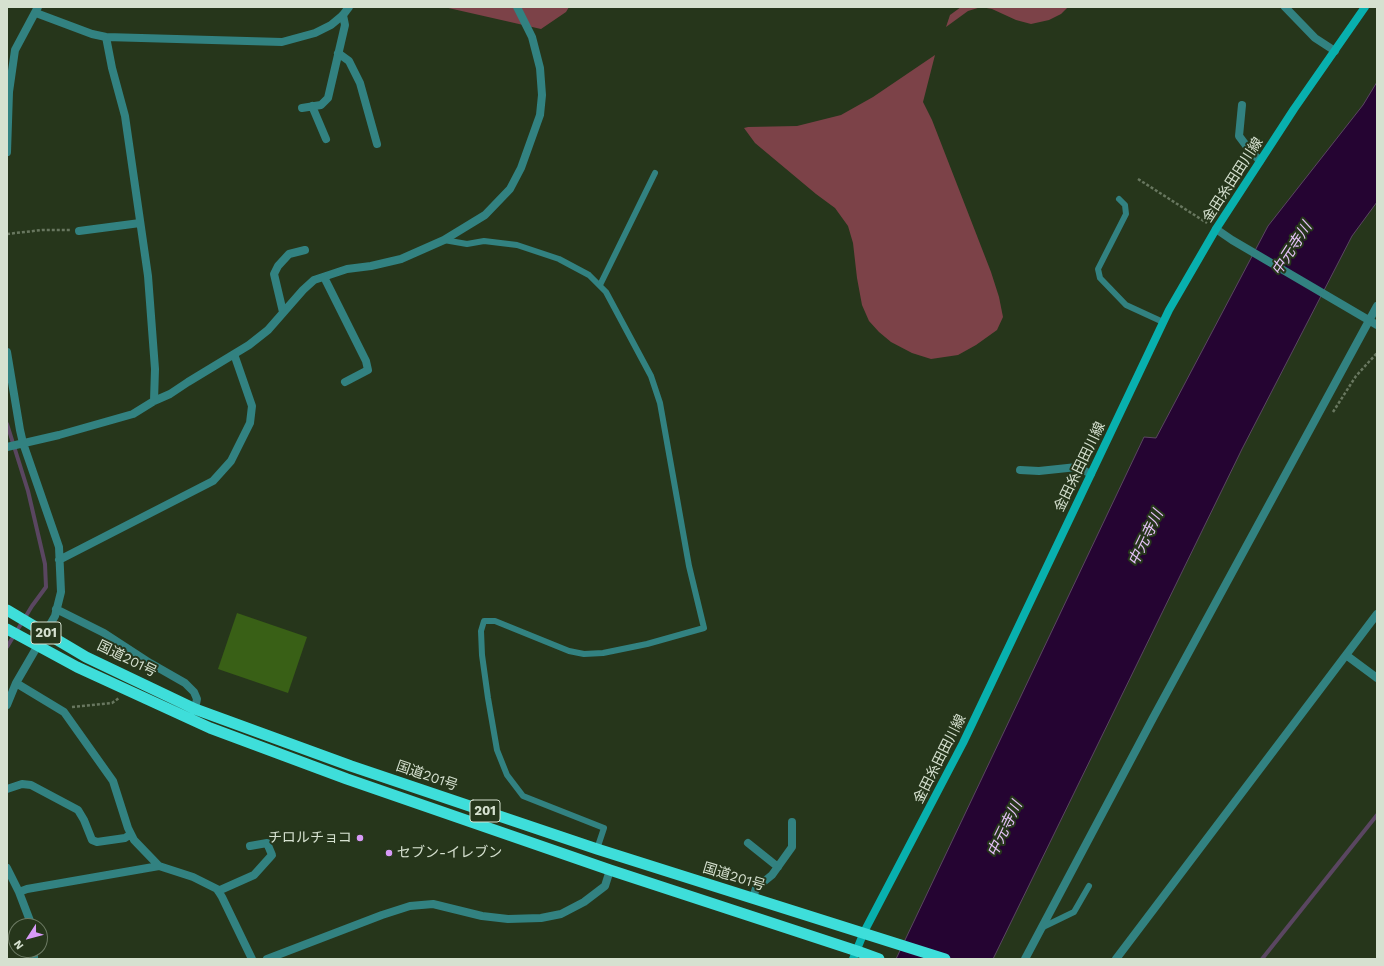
<!DOCTYPE html>
<html>
<head>
<meta charset="utf-8">
<style>
	body { margin:0 }
	#map { position:relative; width:1384px; height:966px; overflow:hidden; background:#26361b; font-family:"Work Sans",sans-serif }
	canvas { display:block }
	.frame { position:absolute; inset:0; border:8px solid #d6e1d0; pointer-events:none }
	.north { position:absolute; left:8px; top:918px; width:40px; height:40px; box-sizing:border-box; background:#26361b; border:1px solid #6c7a63; border-radius:50%; rotate:234deg; font-size:11px; font-weight:700; line-height:16px; text-align:center; color:#d6e1d0 }
	.north::after { content:''; display:block; margin:auto; width:14px; height:18px; background:#d89af8; clip-path:polygon(50% 0,100% 100%,50% 72%,0 100%) }
</style>
</head>
<body>
<div id="map">
<canvas width="1384" height="966"></canvas>
<div class="frame"></div>
<div class="north">N</div>
</div>
<script>
const context = document.querySelector('canvas').getContext('2d');
context.lineJoin = 'round';
function paint(path, color) { context.fillStyle = color; context.fill(path, 'evenodd'); }
const toPath = rows => new Path2D(rows.map(r => 'M' + r).join(''));
function trace(path, color, width, dash) { context.strokeStyle = color; context.lineWidth = width; context.lineCap = dash ? 'butt' : 'round'; context.setLineDash(dash || []); context.stroke(path); }
function write(font, color, halo, rows, align = 'center') {
  context.font = font + ' "Work Sans","Noto Sans JP",sans-serif'; context.lineWidth = 4; context.setLineDash([]); context.textBaseline = 'middle'; context.strokeStyle = halo; context.fillStyle = color; for (const [text, x, y, turn = 0] of rows) {
    context.save(); context.translate(x, y); context.rotate((+turn || 0) * Math.PI / 180); context.textAlign = isNaN(turn) ? turn : align; if (halo) context.strokeText(text, 0, 0); context.fillText(text, 0, 0); context.restore();
  }
}
const green = toPath([
	[444,7,569,7,566,12,541,29],
	[961,7,1068,7,1061,14,1049,20,1031,24,1016,20,992,9,981,7,968,11,946,27,950,15],
	[935,55,923,102,932,120,991,272,999,297,1003,317,997,330,976,345,958,355,931,359,912,353,891,342,879,332,869,321,862,305,857,278,853,243,848,226,835,208,816,194,755,143,744,128,748,127,797,126,841,115,873,97]
]);
const water = toPath([
	[1377,82,1377,202,1352,236,1242,449,993,959,896,959,1144,437,1156,438,1268,226,1363,105,1377,82]
]);
const stream = toPath([
	[7,424,28,491,45,564,46,587,32,606,7,647],
	[1262,959,1377,815]
]);
const building = toPath([
	[237,613,307,637,288,693,218,669]
]);
const path = toPath([
	[1138,179,1207,223],
	[7,234,42,230,71,230],
	[1333,412,1356,376,1377,353],
	[72,707,112,703,119,698]
]);
const service = toPath([
	[1119,199,1125,205,1126,214,1098,269,1100,278,1126,305,1163,322],
	[444,240,467,244,484,241,517,245,559,259,589,275,606,292,651,376,660,403,689,566,704,628,647,644,603,653,584,654,569,651,495,621,484,621,481,631,482,655,488,698,497,750,507,775,523,796,604,828,597,849],
	[600,285,655,173],
	[1041,928,1074,912,1089,886]
]);
const minor = toPath([
	[1285,7,1315,38,1335,51],
	[36,13,92,34,106,37,282,42,315,33,331,25,343,15,349,7],
	[106,37,112,68,125,116,148,276,155,369,154,401],
	[338,53,349,61,360,83,377,144],
	[1242,105,1239,136,1248,148,1260,161],
	[312,106,326,139],
	[302,108,321,105,328,98,345,25,343,15],
	[7,152,9,92,15,50,38,7],
	[1216,229,1232,240,1377,325],
	[79,231,140,223],
	[324,277,366,361,368,370,345,382],
	[283,312,274,274,278,266,289,254,305,250],
	[7,352,20,430,23,443,59,547,61,592,55,616,16,683,7,705],
	[7,447,59,435,133,414,154,401,170,394,188,382,249,345,268,330,303,290,314,280,347,269,371,266,401,259,444,240,485,215,510,189,521,168,540,115,542,95,540,68,532,37,517,7],
	[1020,470,1039,471,1077,467,1091,474],
	[59,560,213,481,231,461,250,423,252,406,234,354],
	[56,609,104,633,150,663,185,683,194,692,197,699,195,709],
	[1346,655,1377,678],
	[16,683,64,712,113,781,128,828,134,840,159,866,193,877,217,889,222,897,252,959],
	[7,789,22,784,31,785,78,810,84,820,92,840,97,842,125,838,131,834],
	[748,843,778,867],
	[7,868,19,892,32,926],
	[218,891,254,875,272,855,267,843,250,846],
	[19,892,27,889,159,866],
	[753,898,756,888,772,875,792,847,792,822],
	[34,959,34,950],
	[267,959,382,915,410,906,433,904,482,916,508,919,541,918,561,914,584,902,605,886,610,870],
	[1025,959,1153,718,1377,306],
	[1116,959,1377,614]
]);
const secondary = toPath([
	[853,959,864,932,963,743,1169,310,1216,229,1294,109,1365,7]
]);
const trunk = toPath([
	[7,610,86,657,195,709,351,766,597,849,945,959],
	[7,629,77,667,210,728,347,779,610,870,857,951,879,959]
]);
const markers = [
	[360,838,4,"#d89af8"],
	[389,853,4,"#d89af8"]
];
const shields = [
	[46,633,30],
	[485,811,30]
];
const shieldNames = [
	["201",46,633],
	["201",485,811]
];
const streetNames = [
	["金田糸田田川線",1233,180,-57],
	["金田糸田田川線",1080,467,-64],
	["国道201号",127,659,26],
	["金田糸田田川線",940,759,-63],
	["国道201号",427,776,19],
	["国道201号",734,877,17]
];
const poiNames = [
	["チロルチョコ",352,838],
	["セブン-イレブン",397,853,"left"]
];
const waterNames = [
	["中元寺川",1292,249,-57],
	["中元寺川",1146,538,-64],
	["中元寺川",1005,829,-64]
];
paint(green, '#7c4248');
paint(water, '#250432');
trace(water, '#5a4661', 1);
trace(stream, '#5a4661', 4);
paint(building, '#396016');
trace(path, '#68775f', 2.5, [3, 2]);
trace(service, '#328281', 6);
trace(minor, '#328281', 8);
trace(secondary, '#08b0ae', 8);
trace(trunk, '#3ededa', 11);
for (const [x, y, r, color] of markers) { const dot = new Path2D(); dot.arc(x, y, r, 0, 2 * Math.PI); context.fillStyle = color; context.fill(dot); trace(dot, '#26361b', 1.5); }
for (const [x, y, w] of shields) { const box = new Path2D(); box.roundRect(x - w / 2, y - 11, w, 22, 3); context.fillStyle = '#26361b'; context.fill(box); trace(box, '#d6e1d0', 1); }
write('bold 13px', '#d6e1d0', null, shieldNames);
write('14px', '#d6e1d0', '#26361b', streetNames);
write('14px', '#d6e1d0', '#26361b', poiNames, 'right');
write('italic 15px', '#e7c3fa', '#26361b', waterNames);
</script>
</body>
</html>
